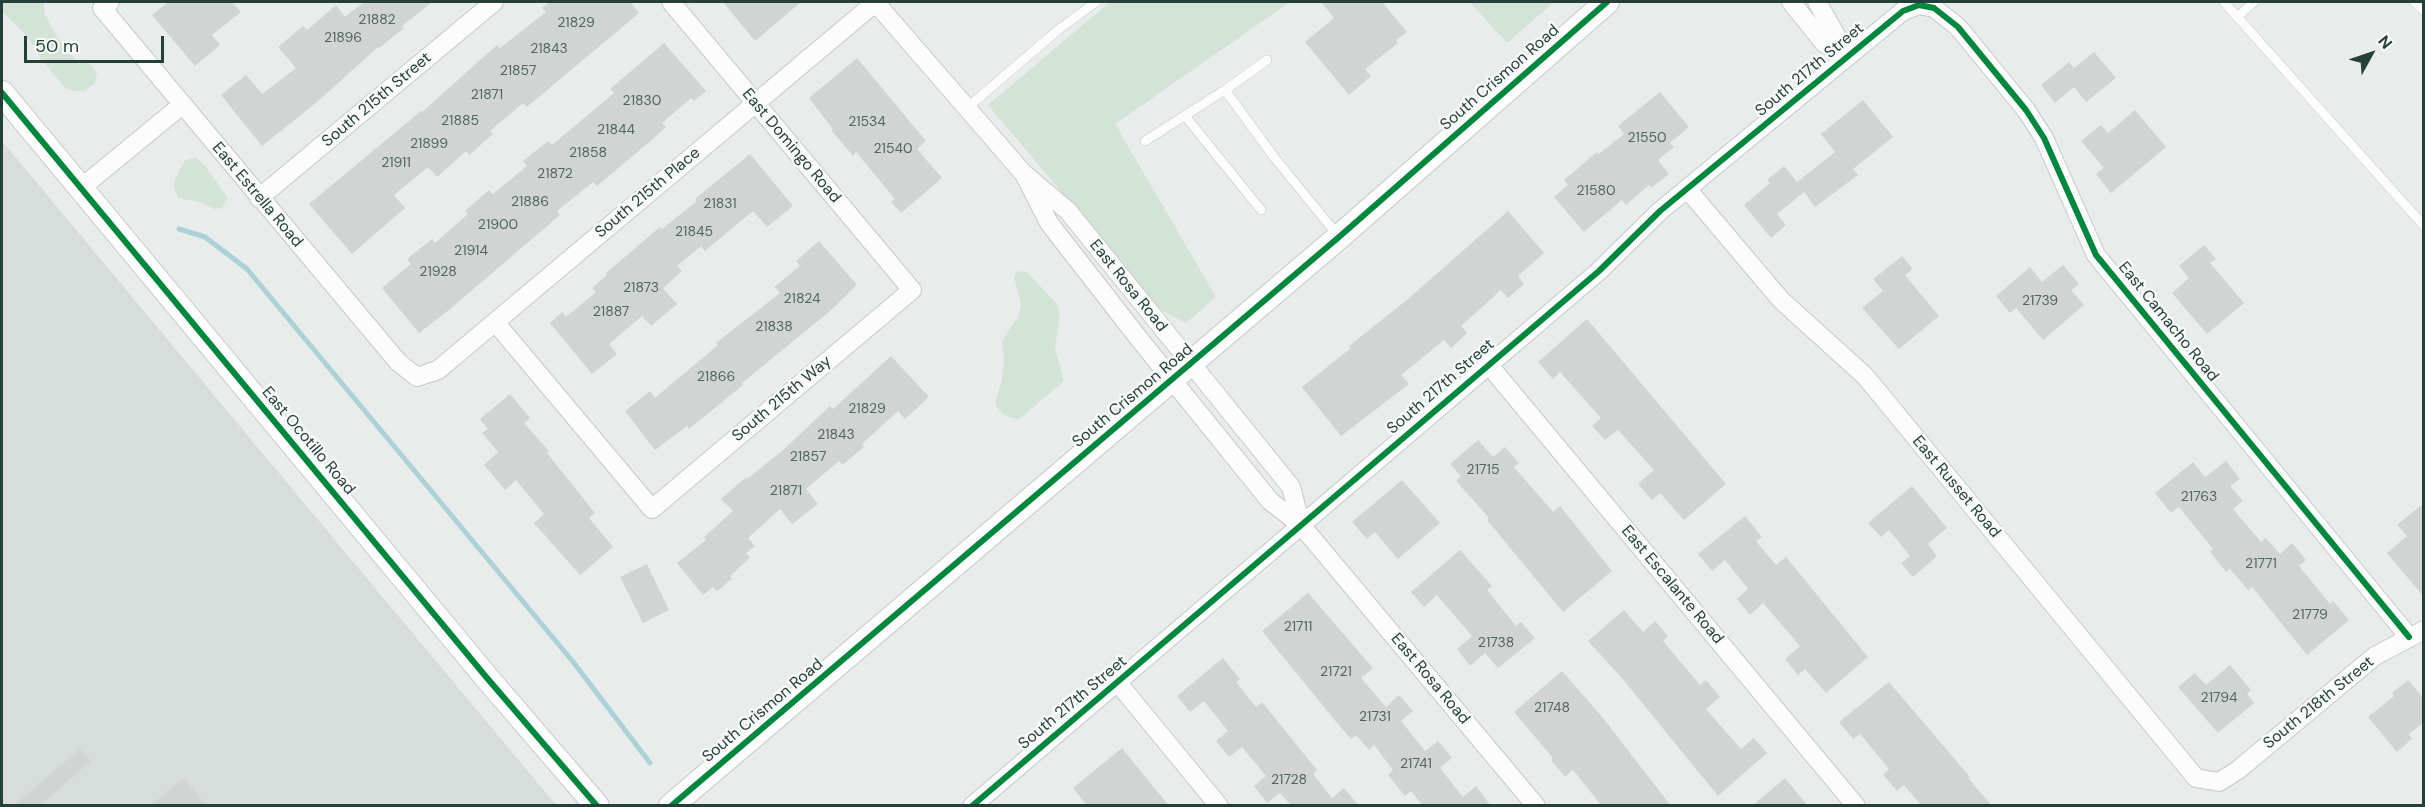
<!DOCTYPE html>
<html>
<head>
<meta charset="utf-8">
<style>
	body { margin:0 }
	#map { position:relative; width:2425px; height:807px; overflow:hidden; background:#e8ecea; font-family:"DM Sans",sans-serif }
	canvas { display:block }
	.frame { position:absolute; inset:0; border:3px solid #263f38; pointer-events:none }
	.north { position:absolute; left:2341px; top:24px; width:60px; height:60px; -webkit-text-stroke:4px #f6faf8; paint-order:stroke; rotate:50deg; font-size:16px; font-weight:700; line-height:24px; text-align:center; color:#263f38 }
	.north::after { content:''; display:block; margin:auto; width:21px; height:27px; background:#263f38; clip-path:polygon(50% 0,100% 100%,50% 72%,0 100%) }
	.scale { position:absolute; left:24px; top:36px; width:140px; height:27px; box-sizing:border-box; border:3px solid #263f38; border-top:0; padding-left:8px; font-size:18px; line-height:21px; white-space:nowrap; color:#263f38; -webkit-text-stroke:4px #f6faf8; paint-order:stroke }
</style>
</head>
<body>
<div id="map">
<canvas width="2425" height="807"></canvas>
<div class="frame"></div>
<div class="north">N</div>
<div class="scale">50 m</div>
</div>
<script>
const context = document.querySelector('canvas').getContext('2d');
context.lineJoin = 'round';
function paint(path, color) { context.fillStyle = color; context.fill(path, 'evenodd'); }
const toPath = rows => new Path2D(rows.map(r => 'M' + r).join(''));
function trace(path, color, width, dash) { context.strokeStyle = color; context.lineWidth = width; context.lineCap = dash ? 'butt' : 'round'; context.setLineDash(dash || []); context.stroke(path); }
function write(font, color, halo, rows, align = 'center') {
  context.font = font + ' "DM Sans",sans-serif'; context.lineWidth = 5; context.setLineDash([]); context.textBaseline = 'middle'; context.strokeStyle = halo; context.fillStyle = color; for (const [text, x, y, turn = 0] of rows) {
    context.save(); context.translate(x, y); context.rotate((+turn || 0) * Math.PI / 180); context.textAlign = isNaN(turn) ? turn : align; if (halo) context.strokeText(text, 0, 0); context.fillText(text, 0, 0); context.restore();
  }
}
const built = toPath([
	[2,141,556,805,2,805]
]);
const green = toPath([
	[2,2,44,2,45,15,60,42,75,59,90,64,97,73,95,83,85,91,73,91,65,88,41,59,33,45,22,31,2,11],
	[1110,2,1290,2,1115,124,1216,297,1186,323,1161,310,988,105],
	[1470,2,1554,2,1507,43],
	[196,158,205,166,228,198,222,208,214,209,199,202,178,198,173,185,180,169,185,160],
	[1018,271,1027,272,1055,302,1060,313,1055,349,1064,381,1018,420,1002,414,995,403,1002,380,1004,359,1002,341,1019,315,1021,304,1014,277]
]);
const stream = toPath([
	[179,229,205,237,247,269,574,663,650,763]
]);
const building = toPath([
	[168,2,232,2,241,12,212,35,220,45,195,66,152,15],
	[364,2,432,2,402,26,404,28,379,48,378,47,317,102,262,146,221,95,246,75,262,94,296,68,278,47,303,26,307,30,336,5,345,17],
	[550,2,630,2,639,13,527,107,523,103,490,131,493,134,469,155,466,151,437,177,428,167,394,195,405,208,352,254,309,204,421,111,422,112,497,45,500,48,546,12,542,8],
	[723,2,801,2,755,41],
	[1321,2,1382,2,1407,32,1396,40,1398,43,1365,69,1371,76,1349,95,1305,42,1334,18],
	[664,43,706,91,694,101,691,98,662,123,666,127,647,144,597,186,593,182,557,211,560,215,449,310,419,333,382,288,411,264,407,259,432,239,435,243,468,214,465,211,489,190,493,194,527,166,523,161,548,141,552,145,614,93,610,89],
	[2094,52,2116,78,2086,102,2074,87,2055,103,2041,85,2069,62,2074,68],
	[857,58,926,141,917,149,942,178,901,213,891,202,895,199,856,152,853,156,831,130,833,129,809,98],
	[1660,92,1689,127,1670,143,1674,147,1658,160,1669,174,1651,188,1649,185,1626,205,1622,200,1584,232,1554,197,1568,185,1564,180,1597,152,1599,154,1624,134,1618,126],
	[1863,100,1893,137,1853,169,1858,175,1815,207,1804,192,1777,214,1786,225,1771,238,1744,205,1770,183,1767,180,1784,166,1797,182,1835,152,1821,134],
	[2135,110,2166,147,2111,193,2096,174,2104,168,2081,141,2101,125,2108,133],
	[750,154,793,206,767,227,753,211,705,251,701,246,677,266,682,271,663,288,677,304,651,326,642,316,609,344,617,354,592,374,550,323,562,312,566,317,596,292,592,288,607,275,606,273,660,227,662,229,697,201,695,199],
	[1508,211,1544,253,1518,276,1524,284,1508,298,1501,290,1461,326,1467,333,1451,348,1444,340,1401,375,1409,384,1341,436,1302,387,1351,348,1349,346,1408,299],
	[819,241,857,285,830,311,742,383,743,385,689,429,687,426,655,450,625,411,650,391,655,398,718,345,716,343,780,293,774,287,800,266,796,261],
	[2204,245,2216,259,2210,263,2244,303,2207,334,2172,293,2189,278,2179,266],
	[1902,256,1913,269,1905,275,1939,316,1899,349,1862,308,1883,291,1873,279],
	[2063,265,2079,284,2071,290,2084,305,2043,340,2016,308,2010,313,1996,296,2030,267,2042,282],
	[1587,319,1726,484,1684,520,1660,493,1652,500,1638,484,1654,470,1618,430,1605,440,1592,426,1601,418,1560,372,1553,379,1538,362],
	[891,356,929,397,905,419,898,411,862,444,864,447,842,465,839,461,806,489,818,504,792,524,780,509,748,538,755,546,746,553,750,558,730,576,732,579,717,591,713,587,703,595,677,563,706,540,704,537,733,511,721,499,746,477,747,479,782,451,830,406,833,409],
	[510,394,530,418,524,423,549,451,547,453,595,513,589,518,613,547,580,575,534,523,544,514,516,480,505,490,484,465,498,452,482,433,488,429,480,419],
	[1478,440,1493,457,1505,447,1519,463,1514,467,1553,512,1560,506,1612,571,1563,612,1487,520,1489,518,1456,481,1461,476,1450,464],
	[2226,461,2240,479,2230,486,2243,501,2233,509,2261,542,2266,538,2280,554,2292,543,2306,560,2299,566,2330,604,2333,601,2349,620,2307,655,2252,587,2248,590,2230,569,2226,572,2210,552,2213,549,2179,507,2171,513,2155,493,2193,462,2205,477],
	[1402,480,1440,523,1398,559,1375,532,1367,539,1352,522],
	[1912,486,1947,528,1928,544,1937,556,1913,577,1901,563,1910,556,1889,530,1881,537,1868,523],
	[2424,503,2424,597,2387,553,2407,536,2397,525],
	[1745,516,1762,537,1756,541,1776,565,1786,557,1868,657,1826,693,1805,669,1798,675,1785,659,1800,646,1763,603,1750,615,1737,599,1748,589,1725,560,1712,571,1698,554],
	[1460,550,1492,586,1487,590,1516,626,1521,622,1535,638,1498,668,1485,653,1470,666,1457,649,1472,636,1437,595,1424,607,1411,592],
	[647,564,669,610,643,623,620,577],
	[1308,593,1373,668,1361,678,1386,707,1399,695,1413,711,1401,721,1425,751,1438,741,1452,758,1440,768,1463,797,1476,786,1491,806,1423,806,1411,791,1405,796,1388,775,1393,770,1374,745,1369,750,1356,735,1351,739,1337,723,1262,631],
	[1624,610,1643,632,1655,621,1668,636,1663,641,1700,685,1706,680,1720,697,1706,709,1741,749,1754,738,1767,753,1718,796,1621,677,1588,641],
	[1223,658,1240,679,1236,682,1256,707,1262,702,1317,770,1313,774,1332,798,1344,788,1359,806,1291,805,1280,793,1267,803,1254,786,1266,776,1242,747,1229,757,1216,741,1228,731,1204,701,1190,712,1177,696],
	[2230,665,2251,690,2247,694,2254,703,2218,733,2178,687,2195,673,2206,685],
	[1562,671,1603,718,1671,806,1602,806,1573,770,1565,777,1551,760,1553,758,1514,712],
	[2408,680,2424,699,2424,722,2409,734,2412,739,2397,752,2368,717,2394,696,2392,693],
	[1889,682,1970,777,1968,778,1992,806,1922,806,1904,785,1897,791,1883,775,1889,769,1860,734,1853,739,1839,722],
	[1122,748,1169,806,1087,806,1073,788],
	[80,749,91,761,39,806,13,806],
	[184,778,207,806,150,806],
	[1785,778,1808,806,1752,806]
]);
const lane = toPath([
	[2224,2,2424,226],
	[2415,2,2424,11],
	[2237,17,2254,2],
	[1225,90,1267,60],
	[967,108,1058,30,1096,2],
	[1186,117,1261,210],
	[1145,141,1225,90,1274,157,1339,237]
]);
const street = toPath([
	[110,2,102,8,398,362,417,377,438,370,876,2],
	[875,2,1024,174,1068,211,1291,487,1301,525],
	[1791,2,1824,43,1848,56],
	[1817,2,1848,56],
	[1024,174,1049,223,1140,340,1270,501,1301,525,1536,806],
	[81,188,182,105],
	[1688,190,1781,300,1865,376,2196,778,2219,782,2238,770,2375,656,2424,630],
	[259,198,494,2],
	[495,322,652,509,912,290,671,2],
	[1488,364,1856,806],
	[1118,683,1219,806],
	[972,806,1599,271,1660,211,1903,11,1919,5,1934,8,1958,27,2026,110,2044,138,2096,255,2409,637]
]);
const secondary = toPath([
	[2,93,487,678,597,806],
	[671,806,1339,237,1607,2]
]);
const cycleway = toPath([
	[2,93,487,678,597,806],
	[671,806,1339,237,1607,2],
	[972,806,1599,271,1660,211,1903,11,1919,5,1934,8,1958,27,2026,110,2044,138,2096,255,2409,637]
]);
const numberNames = [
	["21882",377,20],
	["21829",576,23],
	["21896",343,38],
	["21843",549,49],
	["21857",518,71],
	["21871",487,95],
	["21830",642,101],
	["21885",460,121],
	["21534",867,122],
	["21844",616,130],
	["21550",1647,138],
	["21899",429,144],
	["21540",893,149],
	["21858",588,153],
	["21911",396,163],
	["21872",555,174],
	["21580",1596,191],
	["21886",530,202],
	["21831",720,204],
	["21900",498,225],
	["21845",694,232],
	["21914",471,251],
	["21928",438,272],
	["21873",641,288],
	["21824",802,299],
	["21739",2040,301],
	["21887",611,312],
	["21838",774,327],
	["21866",716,377],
	["21829",867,409],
	["21843",836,435],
	["21857",808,457],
	["21715",1483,470],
	["21871",786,491],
	["21763",2199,497],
	["21771",2261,564],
	["21779",2310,615],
	["21711",1298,627],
	["21738",1496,643],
	["21721",1336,672],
	["21794",2219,698],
	["21748",1552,708],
	["21731",1375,717],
	["21741",1416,764],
	["21728",1289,780]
];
const streetNames = [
	["South 217th Street",1810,70,-40],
	["South Crismon Road",1500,78,-41],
	["South 215th Street",377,100,-40],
	["East Domingo Road",791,146,50],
	["South 215th Place",648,193,-40],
	["East Estrella Road",257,195,50],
	["East Rosa Road",1128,286,51],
	["East Camacho Road",2168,322,51],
	["South 217th Street",1441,387,-41],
	["South Crismon Road",1133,396,-40],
	["South 215th Way",782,399,-40],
	["East Ocotillo Road",308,441,50],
	["East Russet Road",1956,487,50],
	["East Escalante Road",1672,585,50],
	["East Rosa Road",1430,679,50],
	["South 217th Street",1073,703,-40],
	["South 218th Street",2319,703,-39],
	["South Crismon Road",763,711,-40]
];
paint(built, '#d6ddda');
paint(green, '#d3e4d7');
trace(stream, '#acd1d6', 5);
paint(building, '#d0d5d3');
trace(lane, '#c5c9c7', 10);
trace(street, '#c5c9c7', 20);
trace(secondary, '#c4c9c7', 26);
trace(lane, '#fcfcfc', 9);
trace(street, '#fcfcfc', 18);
trace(secondary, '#fcfcfc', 24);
trace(cycleway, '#00873e', 6);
write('14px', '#516560', null, numberNames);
write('16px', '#263f38', '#f6faf8', streetNames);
</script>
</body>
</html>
